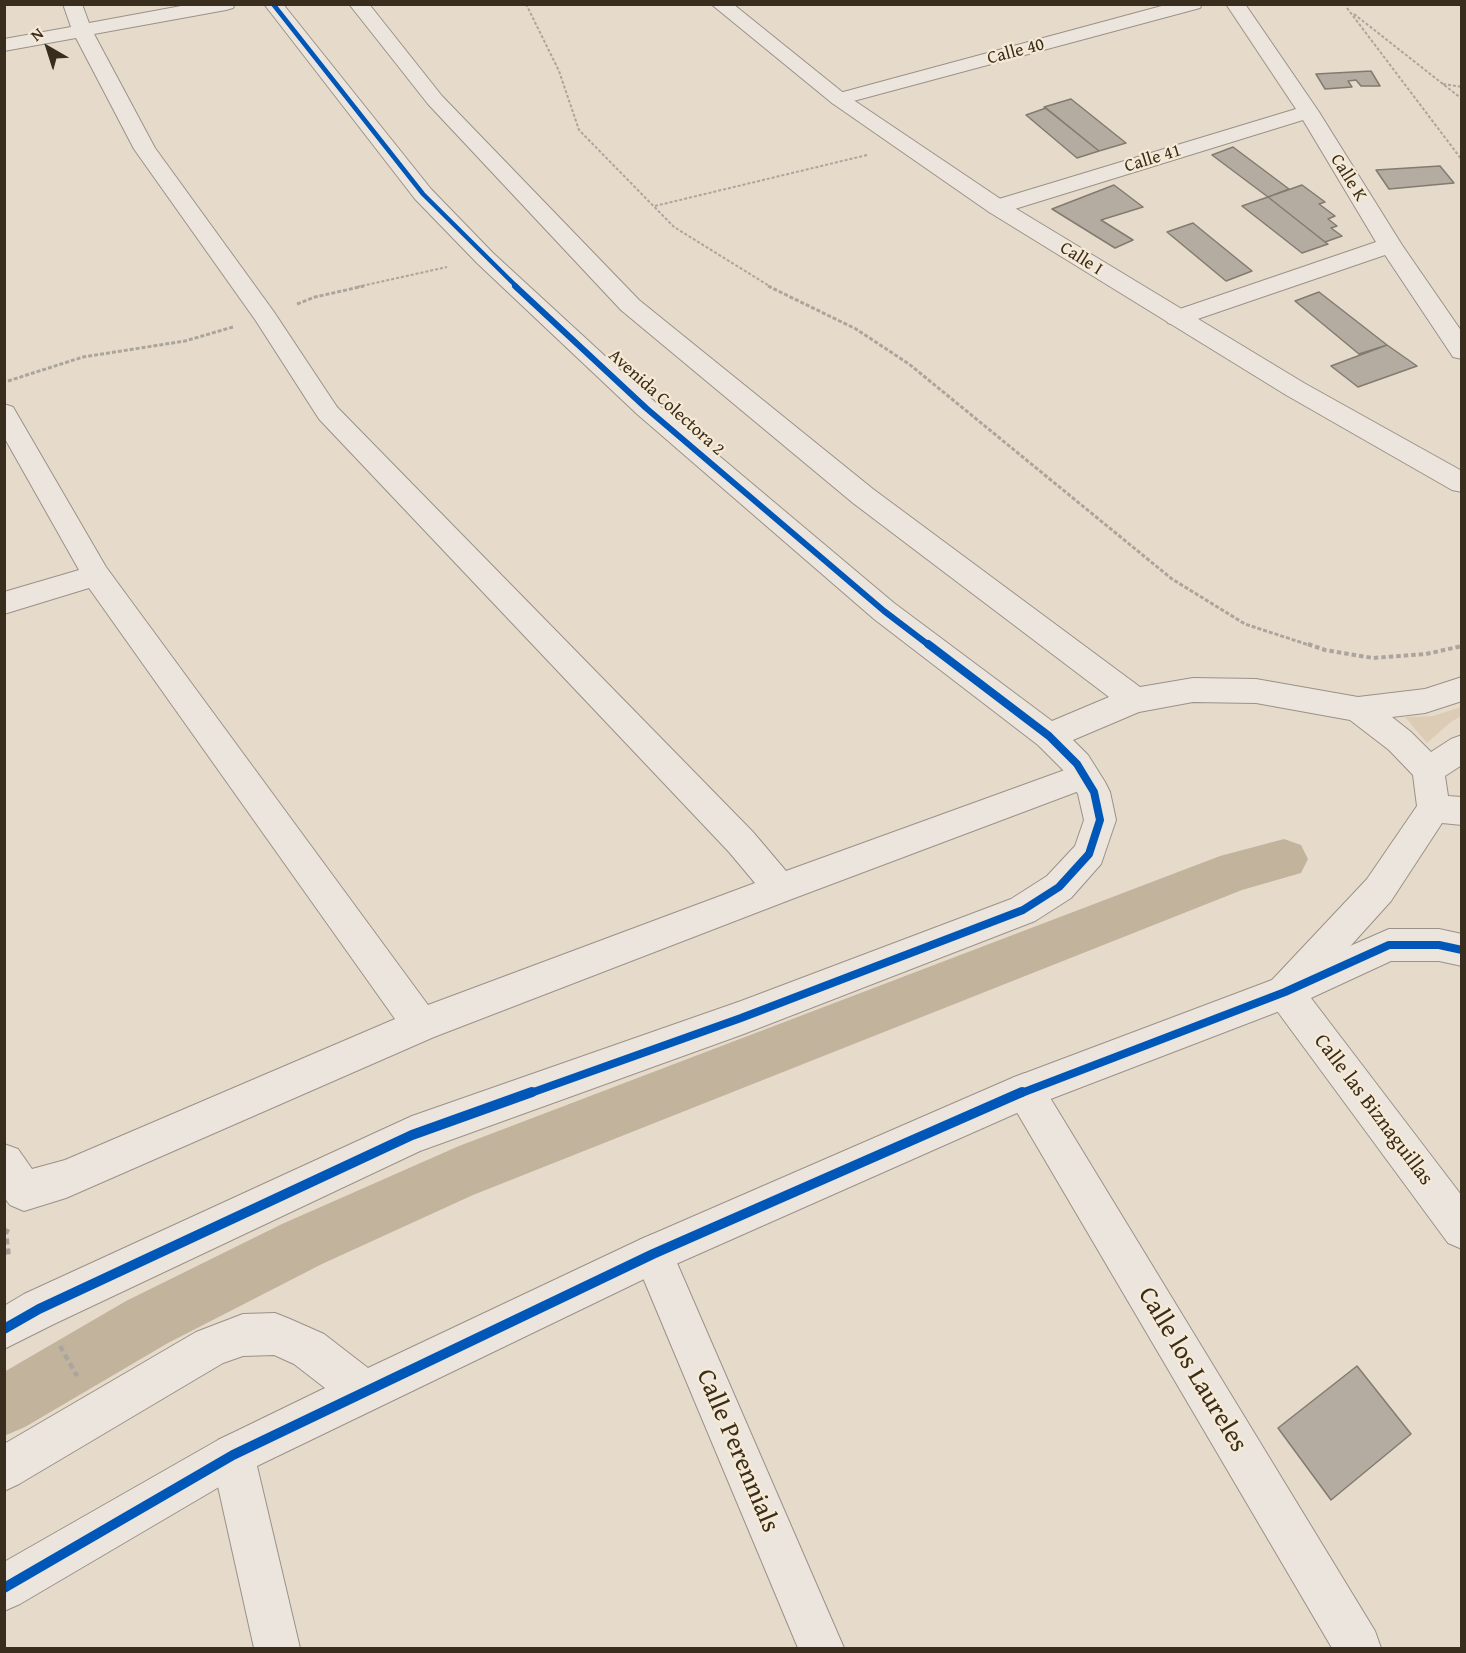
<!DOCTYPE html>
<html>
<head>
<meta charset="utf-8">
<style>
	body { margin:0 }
	#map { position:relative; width:1466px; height:1653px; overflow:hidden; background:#e6dbcb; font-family:"Gentium Book Plus",serif }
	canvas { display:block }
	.frame { position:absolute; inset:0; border:6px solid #392d1d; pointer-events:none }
	.north { position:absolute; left:18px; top:18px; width:60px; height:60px; -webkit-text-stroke:4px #f7ead5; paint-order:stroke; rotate:321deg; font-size:16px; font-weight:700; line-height:24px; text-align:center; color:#392d1d }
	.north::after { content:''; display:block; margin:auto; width:21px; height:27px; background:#392d1d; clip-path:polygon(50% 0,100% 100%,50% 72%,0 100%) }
</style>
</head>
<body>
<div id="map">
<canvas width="1466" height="1653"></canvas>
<div class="frame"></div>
<div class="north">N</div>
</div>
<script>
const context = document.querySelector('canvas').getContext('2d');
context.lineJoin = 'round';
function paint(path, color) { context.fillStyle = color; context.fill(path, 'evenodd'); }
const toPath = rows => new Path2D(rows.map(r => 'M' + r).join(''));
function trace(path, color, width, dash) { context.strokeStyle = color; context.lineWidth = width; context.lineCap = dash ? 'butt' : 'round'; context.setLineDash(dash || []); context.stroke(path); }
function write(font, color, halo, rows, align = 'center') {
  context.font = font + ' "Gentium Book Plus",serif'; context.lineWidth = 4.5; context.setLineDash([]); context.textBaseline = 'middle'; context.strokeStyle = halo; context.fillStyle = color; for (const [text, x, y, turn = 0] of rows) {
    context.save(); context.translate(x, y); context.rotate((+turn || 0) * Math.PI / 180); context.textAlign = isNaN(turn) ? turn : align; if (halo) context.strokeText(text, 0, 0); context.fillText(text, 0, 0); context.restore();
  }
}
const green = toPath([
	[1461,707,1461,716,1451,722,1427,743,1405,717,1433,716]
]);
const canal = toPath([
	[1284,839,1301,845,1308,859,1301,873,1242,890,473,1195,322,1264,168,1343,25,1427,4,1436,4,1372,126,1301,282,1224,459,1146,1220,856,1284,839]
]);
const building = toPath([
	[1371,71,1380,86,1361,86,1356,80,1348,81,1352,87,1325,89,1316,74,1371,71],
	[1071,99,1126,143,1099,151,1044,107,1071,99],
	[1046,108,1099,151,1077,158,1026,115,1046,108],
	[1233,147,1289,189,1268,197,1212,155,1233,147],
	[1440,166,1454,183,1389,189,1376,170,1440,166],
	[1114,185,1143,207,1101,220,1133,240,1115,248,1052,209,1114,185],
	[1302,185,1325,202,1319,204,1335,216,1328,219,1337,226,1331,228,1342,236,1325,242,1268,197,1302,185],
	[1268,197,1325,242,1328,244,1302,253,1242,206,1268,197],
	[1193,223,1252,271,1226,281,1167,232,1193,223],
	[1319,292,1387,345,1359,354,1295,301,1319,292],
	[1387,345,1417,366,1358,387,1331,366,1387,345],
	[1357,1366,1411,1434,1331,1500,1278,1428,1357,1366]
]);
const pathFar3 = toPath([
	[526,4,559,71,579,130,674,227,771,287],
	[1347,8,1462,160],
	[1354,14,1462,99],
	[1443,84,1462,87],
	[655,206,867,155],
	[357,287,447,267]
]);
const pathFar2 = toPath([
	[768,286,856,329,909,364,1172,579,1245,624,1312,646],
	[297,304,315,297,364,286],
	[8,381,83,357,185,341,233,327]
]);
const pathFar1 = toPath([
	[1308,644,1325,650,1373,658,1426,654,1462,646]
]);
const path = toPath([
	[8,1229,6,1233,9,1258],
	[60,1346,77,1376]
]);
const minor = toPath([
	[63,4,82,4,89,23,192,4,235,4,233,8,226,10,94,34,155,148,274,312,337,407,753,832,786,871,1084,763,1095,767,1100,776,1095,785,792,899,434,1037,66,1198,24,1211,10,1205,4,1197,4,1144,18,1149,32,1169,65,1160,395,1019,89,588,4,614,4,592,79,570,4,437,4,404,13,407,106,567,428,1005,755,883,729,852,319,419,256,321,134,149,76,38,4,51,4,39,71,27,63,4],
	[1169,4,1202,4,1200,8,846,103,839,105,832,103,829,99,832,95,1169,4],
	[1226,4,1245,4,1319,112,1402,245,1462,332,1462,359,1453,357,1385,255,1186,323,1177,326,1168,323,1165,318,1168,313,1376,242,1303,120,1005,212,997,214,989,212,986,207,989,202,1296,109,1226,4],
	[1389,929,1439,929,1462,934,1462,966,1439,961,1391,961,1311,998,1462,1196,1462,1249,1448,1243,1272,1004,1267,992,1272,980,1389,929],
	[1025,1073,1038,1078,1375,1631,1381,1648,1332,1648,1012,1104,1006,1091,1012,1078,1025,1073],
	[653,1234,667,1240,844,1648,798,1648,633,1254,639,1240,653,1234],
	[233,1433,248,1440,255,1455,248,1470,20,1604,4,1611,4,1562,218,1440,233,1433]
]);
const tertiary = toPath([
	[264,4,283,4,431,189,493,253,655,402,894,603,1052,721,1109,697,853,503,621,310,428,104,349,4,369,4,442,96,639,300,873,489,1140,687,1193,678,1256,679,1358,697,1425,689,1462,677,1462,701,1425,713,1392,717,1411,732,1431,752,1451,739,1462,735,1462,765,1445,776,1448,796,1462,797,1462,825,1442,823,1391,901,1298,1004,1035,1105,667,1268,257,1466,300,1648,254,1648,211,1455,218,1440,325,1388,294,1364,274,1355,243,1356,223,1363,19,1484,4,1491,4,1444,196,1332,243,1314,275,1313,290,1319,324,1334,368,1368,639,1240,1012,1078,1272,980,1367,879,1417,806,1413,775,1389,750,1350,720,1256,703,1193,702,1139,712,1073,740,1088,755,1105,782,1110,792,1116,820,1101,864,1071,898,1035,921,741,1035,420,1151,54,1324,4,1349,4,1306,24,1294,412,1116,741,1001,1011,899,1047,876,1075,846,1084,820,1078,794,1066,773,1038,745,874,619,637,414,477,263,415,199,264,4],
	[711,4,733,4,846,95,1005,202,1304,383,1462,471,1462,492,1452,490,1286,395,989,212,832,103,711,4]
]);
const cyclewayFar3 = toPath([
	[273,4,423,194,517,287]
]);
const cyclewayFar2 = toPath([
	[515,286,646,408,884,611,930,646]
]);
const cyclewayFar1 = toPath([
	[528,1094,741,1018,1023,910,1059,887,1089,854,1100,820,1094,792,1077,764,1049,736,928,644],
	[1019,1094,1285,992,1389,945,1439,945,1462,950]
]);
const cycleway = toPath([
	[4,1329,39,1309,412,1135,532,1092],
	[4,1588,233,1455,653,1254,1022,1092]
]);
const farStreetnames = [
	["Calle 40",1016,52,-15],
	["Calle 41",1153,159,-17],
	["Calle K",1348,178,58],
	["Calle I",1081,259,32],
	["Avenida Colectora 2",666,403,42]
];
const streetNames = [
	["Calle las Biznaguillas",1373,1110,53]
];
const nearStreetnames = [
	["Calle los Laureles",1192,1370,59],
	["Calle Perennials",737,1451,67]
];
paint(green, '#dcccb5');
paint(canal, '#c2b39c');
paint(building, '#b4aca1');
trace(building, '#827b70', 1.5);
trace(minor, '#9a9288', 2);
trace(tertiary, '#9a9288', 2);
trace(pathFar3, '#aba59d', 2, [3, 2]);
trace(pathFar2, '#aba59d', 3, [4, 2]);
trace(pathFar1, '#aba59d', 4, [4.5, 3]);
trace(path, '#aba59d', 4.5, [6, 4]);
paint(minor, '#ebe5dd');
paint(tertiary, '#ebe5dd');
trace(cyclewayFar3, '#0057b8', 4.5);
trace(cyclewayFar2, '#0057b8', 6);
trace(cyclewayFar1, '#0057b8', 8);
trace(cycleway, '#0057b8', 10);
write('18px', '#392d1d', '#f7ead5', farStreetnames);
write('21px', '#392d1d', '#f7ead5', streetNames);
write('26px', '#392d1d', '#f7ead5', nearStreetnames);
</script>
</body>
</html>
